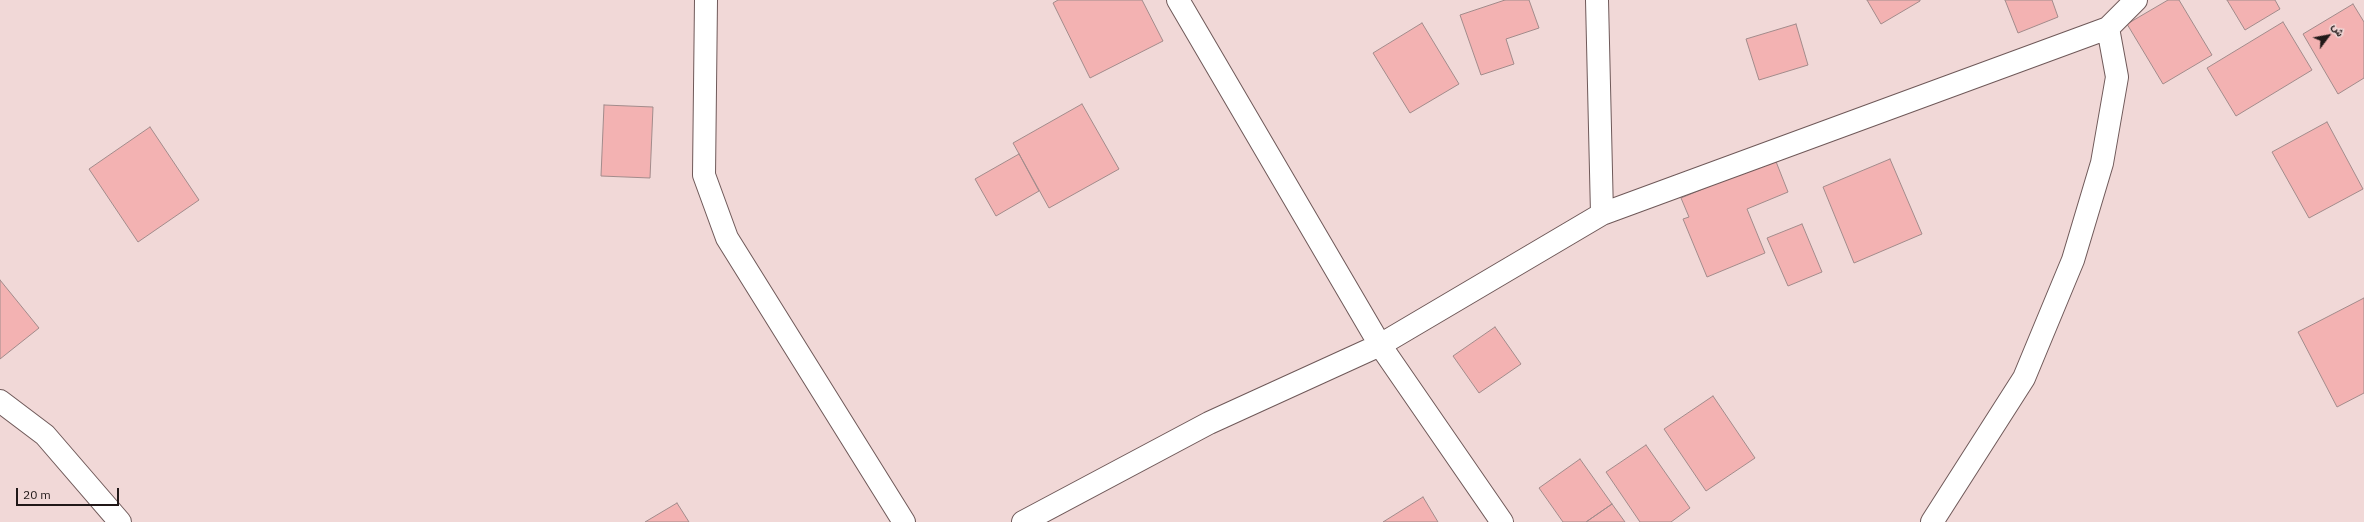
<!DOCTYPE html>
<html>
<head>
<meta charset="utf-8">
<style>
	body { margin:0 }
	#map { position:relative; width:2364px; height:522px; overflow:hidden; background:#f1d8d7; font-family:"IBM Plex Sans",Vazirmatn,sans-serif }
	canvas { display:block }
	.north { position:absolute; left:2308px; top:16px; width:40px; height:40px; -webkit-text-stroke:3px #f1d8d7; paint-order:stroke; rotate:58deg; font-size:11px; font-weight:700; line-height:16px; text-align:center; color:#211818 }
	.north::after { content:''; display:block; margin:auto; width:14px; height:18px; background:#211818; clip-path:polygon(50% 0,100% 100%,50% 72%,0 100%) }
	.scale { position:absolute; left:16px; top:488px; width:103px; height:18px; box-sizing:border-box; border:2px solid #211818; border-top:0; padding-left:5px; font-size:12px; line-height:14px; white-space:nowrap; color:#211818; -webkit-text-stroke:3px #f1d8d7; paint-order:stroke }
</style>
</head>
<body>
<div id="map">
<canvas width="2364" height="522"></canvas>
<div class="north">ش</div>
<div class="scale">20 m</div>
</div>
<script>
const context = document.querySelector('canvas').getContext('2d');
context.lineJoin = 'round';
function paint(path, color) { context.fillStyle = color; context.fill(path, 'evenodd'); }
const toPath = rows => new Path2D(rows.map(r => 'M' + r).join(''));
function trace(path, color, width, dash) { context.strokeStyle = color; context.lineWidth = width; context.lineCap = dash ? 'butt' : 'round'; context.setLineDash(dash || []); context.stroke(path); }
const building = toPath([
	[1058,0,1142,0,1163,41,1090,78,1053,3,1058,0],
	[1505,0,1529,0,1539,28,1506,39,1514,64,1481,75,1460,15,1505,0],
	[1867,0,1920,0,1920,1,1881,24,1867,0],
	[2005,0,2052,0,2058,17,2018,33,2005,0],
	[2168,0,2179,0,2212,55,2163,84,2127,24,2168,0],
	[2227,0,2275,0,2280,9,2245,30,2227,0],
	[2353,4,2364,22,2364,78,2338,94,2303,34,2353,4],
	[2283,22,2312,70,2236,116,2207,68,2283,22],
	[1422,23,1459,84,1410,113,1373,53,1422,23],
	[1796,24,1808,65,1759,80,1746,39,1796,24],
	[1082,104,1119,169,1049,208,1013,143,1082,104],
	[604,105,653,107,650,178,601,176,604,105],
	[2327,122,2363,189,2309,218,2272,152,2327,122],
	[150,127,199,200,138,242,89,169,150,127],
	[1019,154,1039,191,996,216,975,179,1019,154],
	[1775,159,1788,192,1747,209,1765,253,1707,277,1683,219,1689,217,1681,198,1775,159],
	[1890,159,1922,234,1854,263,1823,187,1890,159],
	[1802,224,1822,272,1788,286,1767,238,1802,224],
	[0,280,39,328,0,359,0,280],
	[2364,298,2364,393,2337,407,2298,332,2364,298],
	[1495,327,1521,364,1479,393,1453,356,1495,327],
	[1713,396,1755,458,1706,491,1664,429,1713,396],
	[1646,445,1690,508,1671,522,1640,522,1606,472,1646,445],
	[1580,459,1612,504,1586,522,1563,522,1539,488,1580,459],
	[1423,497,1438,522,1383,522,1423,497],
	[677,503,689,522,645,522,677,503],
	[1612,504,1625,522,1586,522,1612,504]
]);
const minor = toPath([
	[706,0,704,175,727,238,904,522],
	[1178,0,1380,345,1502,522],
	[1597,0,1602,214],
	[0,401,45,435,120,522],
	[1023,522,1209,423,1380,345,1602,214,2108,28,2136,0],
	[1932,522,2024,378,2073,260,2102,163,2117,77,2108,28]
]);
paint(building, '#f3b2b2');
trace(building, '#a28b8b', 1);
trace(minor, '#6f5959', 24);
trace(minor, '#fff', 22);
</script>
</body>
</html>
